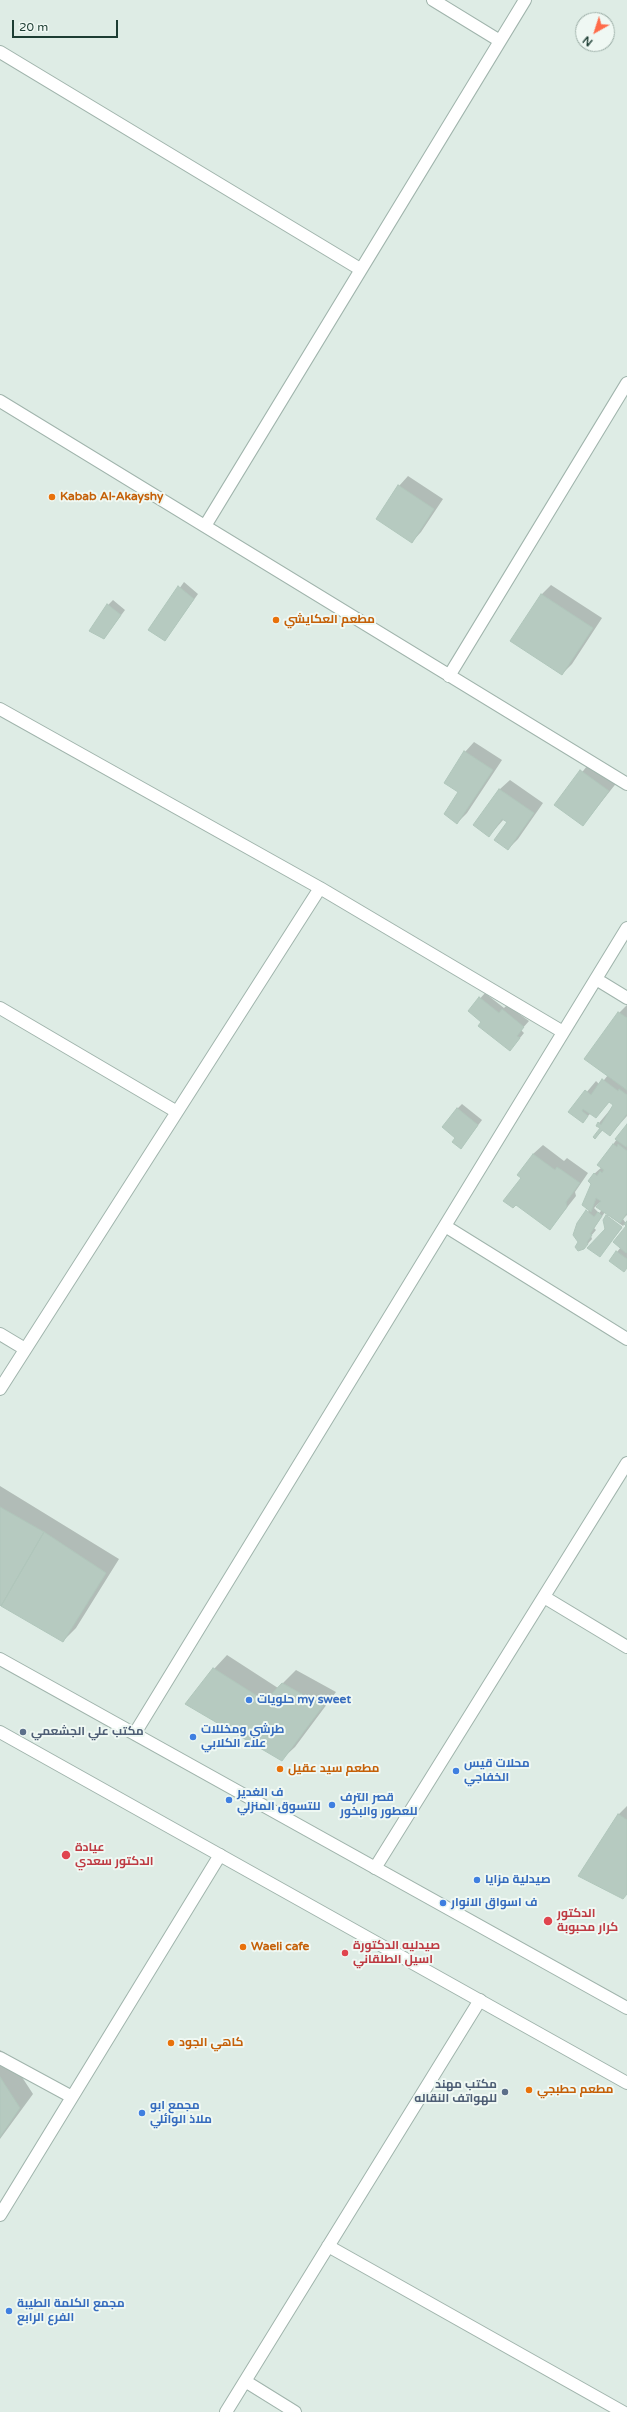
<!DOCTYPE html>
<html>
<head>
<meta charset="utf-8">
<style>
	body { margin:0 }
	#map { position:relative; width:627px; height:2412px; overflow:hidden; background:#deece5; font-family:"Varela Round",sans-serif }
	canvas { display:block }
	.north { position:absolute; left:575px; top:12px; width:40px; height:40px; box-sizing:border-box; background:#eff8f3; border:1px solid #9bada6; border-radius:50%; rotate:219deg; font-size:11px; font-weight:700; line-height:16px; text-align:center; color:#1d3d33 }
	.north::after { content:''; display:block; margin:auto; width:14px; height:18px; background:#ff6b49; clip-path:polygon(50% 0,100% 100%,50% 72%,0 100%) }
	.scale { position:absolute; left:12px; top:20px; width:106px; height:18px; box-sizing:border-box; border:2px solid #1d3d33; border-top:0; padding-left:5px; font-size:12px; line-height:14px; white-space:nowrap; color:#1d3d33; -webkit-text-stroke:3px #eff8f3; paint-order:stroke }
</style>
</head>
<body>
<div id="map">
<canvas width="627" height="2412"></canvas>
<div class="north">N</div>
<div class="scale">20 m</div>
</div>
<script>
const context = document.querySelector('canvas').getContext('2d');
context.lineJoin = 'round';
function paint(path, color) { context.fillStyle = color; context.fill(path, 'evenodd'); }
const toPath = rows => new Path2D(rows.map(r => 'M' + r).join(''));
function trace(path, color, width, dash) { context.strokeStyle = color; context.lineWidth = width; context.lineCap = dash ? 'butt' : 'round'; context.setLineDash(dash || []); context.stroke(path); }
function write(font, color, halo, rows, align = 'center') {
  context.font = font + ' "Varela Round",Cairo,sans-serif'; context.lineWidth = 4; context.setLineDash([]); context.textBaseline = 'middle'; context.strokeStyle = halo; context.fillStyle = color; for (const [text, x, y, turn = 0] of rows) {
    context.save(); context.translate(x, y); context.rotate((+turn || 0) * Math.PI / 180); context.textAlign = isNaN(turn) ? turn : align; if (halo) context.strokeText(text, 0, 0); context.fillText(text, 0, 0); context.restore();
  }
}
const shadow = toPath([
	[408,476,443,499,421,532,412,542,399,486],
	[184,582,198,594,165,640,150,630],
	[551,585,602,618,572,664,562,674,541,595],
	[113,600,125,610,104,638,108,605],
	[474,742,502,760,467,813,457,823,465,752],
	[591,761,618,781,583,825,556,805],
	[510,780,543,803,518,839,508,849,509,822,504,819,489,836,475,825,500,789],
	[485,993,504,1008,507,1005,529,1021,521,1030,524,1033,515,1044,469,1011],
	[627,1005,627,1116,610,1135,603,1130,595,1138,601,1128,599,1123,614,1105,610,1101,596,1117,591,1113,583,1121,570,1112,596,1081,600,1085,608,1075,619,1013],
	[462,1104,482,1120,461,1148,457,1138,457,1109],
	[627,1125,627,1215,623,1219,627,1225,625,1223,623,1226,608,1215,608,1218,622,1228,600,1256,607,1216,608,1214,605,1212,594,1228,596,1230,591,1236,592,1239,584,1248,579,1242,589,1209,594,1174,602,1167,599,1164],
	[600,1202,602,1210,599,1213,594,1208],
	[543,1145,564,1161,567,1158,588,1173,575,1192,576,1196,550,1229,522,1178,533,1154],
	[627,1226,627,1267,617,1252,621,1247],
	[0,1486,119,1559,76,1628,63,1641,0,1604],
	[227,1655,278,1688,296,1670,336,1692,295,1747,281,1760,214,1669],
	[627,1806,627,1894,623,1898,618,1815],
	[0,2050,7,2054,33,2094,0,2139]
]);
const building = toPath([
	[398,485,434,509,412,543,376,519,398,485],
	[178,586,194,599,165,641,148,630,178,586],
	[541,594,593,628,562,675,510,641,541,594],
	[107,604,121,615,104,639,89,631,107,604],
	[464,751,493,770,457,824,444,814,458,792,444,783,464,751],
	[580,770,609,791,583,826,554,805,580,770],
	[499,789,534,813,508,850,494,840,507,822,502,819,489,837,473,825,499,789],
	[479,997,499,1013,502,1009,524,1027,517,1036,520,1038,510,1051,478,1026,481,1022,468,1011,479,997],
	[618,1012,627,1018,627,1090,584,1059,618,1012],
	[602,1079,618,1091,619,1089,627,1095,627,1114,610,1136,602,1130,595,1139,593,1137,600,1128,596,1126,598,1122,601,1125,613,1105,609,1102,596,1118,583,1109,582,1111,588,1116,583,1123,568,1112,585,1090,591,1095,602,1079],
	[457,1108,478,1125,461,1149,452,1142,455,1138,442,1127,457,1108],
	[627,1124,627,1145,626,1147,615,1139,627,1124],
	[613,1144,617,1147,618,1144,627,1151,627,1213,620,1223,596,1207,601,1201,596,1198,591,1212,582,1205,591,1184,588,1181,594,1173,597,1176,600,1171,602,1173,604,1170,597,1165,613,1144],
	[533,1154,555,1170,557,1167,580,1183,566,1202,567,1207,550,1230,516,1205,513,1208,503,1201,521,1178,517,1175,533,1154],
	[586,1210,594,1217,598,1212,602,1216,590,1234,592,1235,587,1242,588,1244,584,1249,578,1251,575,1247,578,1242,573,1235,577,1223,586,1210],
	[606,1215,622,1227,600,1257,587,1248,605,1229,603,1220,606,1215],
	[627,1221,627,1252,626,1253,613,1242,626,1226,624,1224,627,1221],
	[616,1251,627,1259,627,1268,624,1272,609,1261,616,1251],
	[0,1507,44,1532,1,1606,0,1605,0,1507],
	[44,1532,106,1573,63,1642,1,1606,44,1532],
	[213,1668,265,1701,282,1683,323,1706,282,1761,185,1704,213,1668],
	[618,1814,627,1820,627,1894,623,1899,578,1876,618,1814],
	[0,2077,20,2108,0,2137,0,2077]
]);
const minor = toPath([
	[433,0,500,41],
	[0,52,360,269],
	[0,401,627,784],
	[205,526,525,0],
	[449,676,627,383],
	[0,709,320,888,563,1032],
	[596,979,627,998],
	[0,1008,177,1112],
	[445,1226,627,1339],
	[0,1334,25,1349],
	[0,1389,320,888],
	[544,1597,627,1647],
	[135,1733,627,928],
	[375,1868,627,1463],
	[0,2058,72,2097],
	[0,2215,220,1855],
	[328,2246,623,2412],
	[245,2381,295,2412],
	[226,2412,480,2000]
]);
const tertiary = toPath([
	[0,1659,627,2008],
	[0,1732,627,2083]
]);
const markers = [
	[52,497,4,"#e8710a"],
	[276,620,4,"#e8710a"],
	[249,1700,4,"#3f7fe0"],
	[23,1732,4,"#5c6f8a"],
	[193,1737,4,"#3f7fe0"],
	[280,1769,4,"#e8710a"],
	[456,1771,4,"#3f7fe0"],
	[229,1800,4,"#3f7fe0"],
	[332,1805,4,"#3f7fe0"],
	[66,1855,5,"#e0444e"],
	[477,1880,4,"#3f7fe0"],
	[443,1903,4,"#3f7fe0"],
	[548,1921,5,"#e0444e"],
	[243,1947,4,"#e8710a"],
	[345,1953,4,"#e0444e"],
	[171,2043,4,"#e8710a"],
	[529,2090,4,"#e8710a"],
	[505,2092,4,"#5c6f8a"],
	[142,2113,4,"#3f7fe0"],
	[9,2311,4,"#3f7fe0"]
];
const foodNames = [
	["Kabab Al-Akayshy",60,497],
	["مطعم العكايشي",284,620],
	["مطعم سيد عقيل",288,1769],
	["Waeli cafe",251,1947],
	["كاهي الجود",179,2043],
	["مطعم حطبجي",537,2090]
];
const shopNames = [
	["حلويات my sweet",257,1700],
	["طرشي ومخللات",201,1730],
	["علاء الكلابي",201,1744],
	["محلات قيس",464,1764],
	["الخفاجي",464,1778],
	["ف الغدير",237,1793],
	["للتسوق المنزلي",237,1807],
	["قصر الترف",340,1798],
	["للعطور والبخور",340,1812],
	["صيدلية مزايا",485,1880],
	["ف اسواق الانوار",451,1903],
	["مجمع ابو",150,2106],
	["ملاذ الوائلي",150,2120],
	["مجمع الكلمة الطيبة",17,2304],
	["الفرع الرابع",17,2318]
];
const serviceNames = [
	["مكتب علي الجشعمي",31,1732],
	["مكتب مهند",497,2085,"right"],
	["للهواتف النقاله",497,2099,"right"]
];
const healthNames = [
	["عيادة",75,1848],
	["الدكتور سعدي",75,1862],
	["الدكتور",557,1914],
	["كرار محبوبة",557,1928],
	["صيدليه الدكتورة",353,1946],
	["اسيل الطلقاني",353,1960]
];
paint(shadow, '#0003');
paint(building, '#b6cac0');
trace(building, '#b0c6bb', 1);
trace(minor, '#a0b4ac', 14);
trace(tertiary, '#a0b4ac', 14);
trace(minor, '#fff', 12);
trace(tertiary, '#fff', 12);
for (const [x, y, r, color] of markers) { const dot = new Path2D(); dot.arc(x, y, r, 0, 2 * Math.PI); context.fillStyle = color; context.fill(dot); trace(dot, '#eff8f3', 1.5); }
write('bold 12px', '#c56008', '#eff8f3', foodNames, 'left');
write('bold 12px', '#366cbe', '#eff8f3', shopNames, 'left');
write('bold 12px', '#4e5e75', '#eff8f3', serviceNames, 'left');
write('bold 12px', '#be3a42', '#eff8f3', healthNames, 'left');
</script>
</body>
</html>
